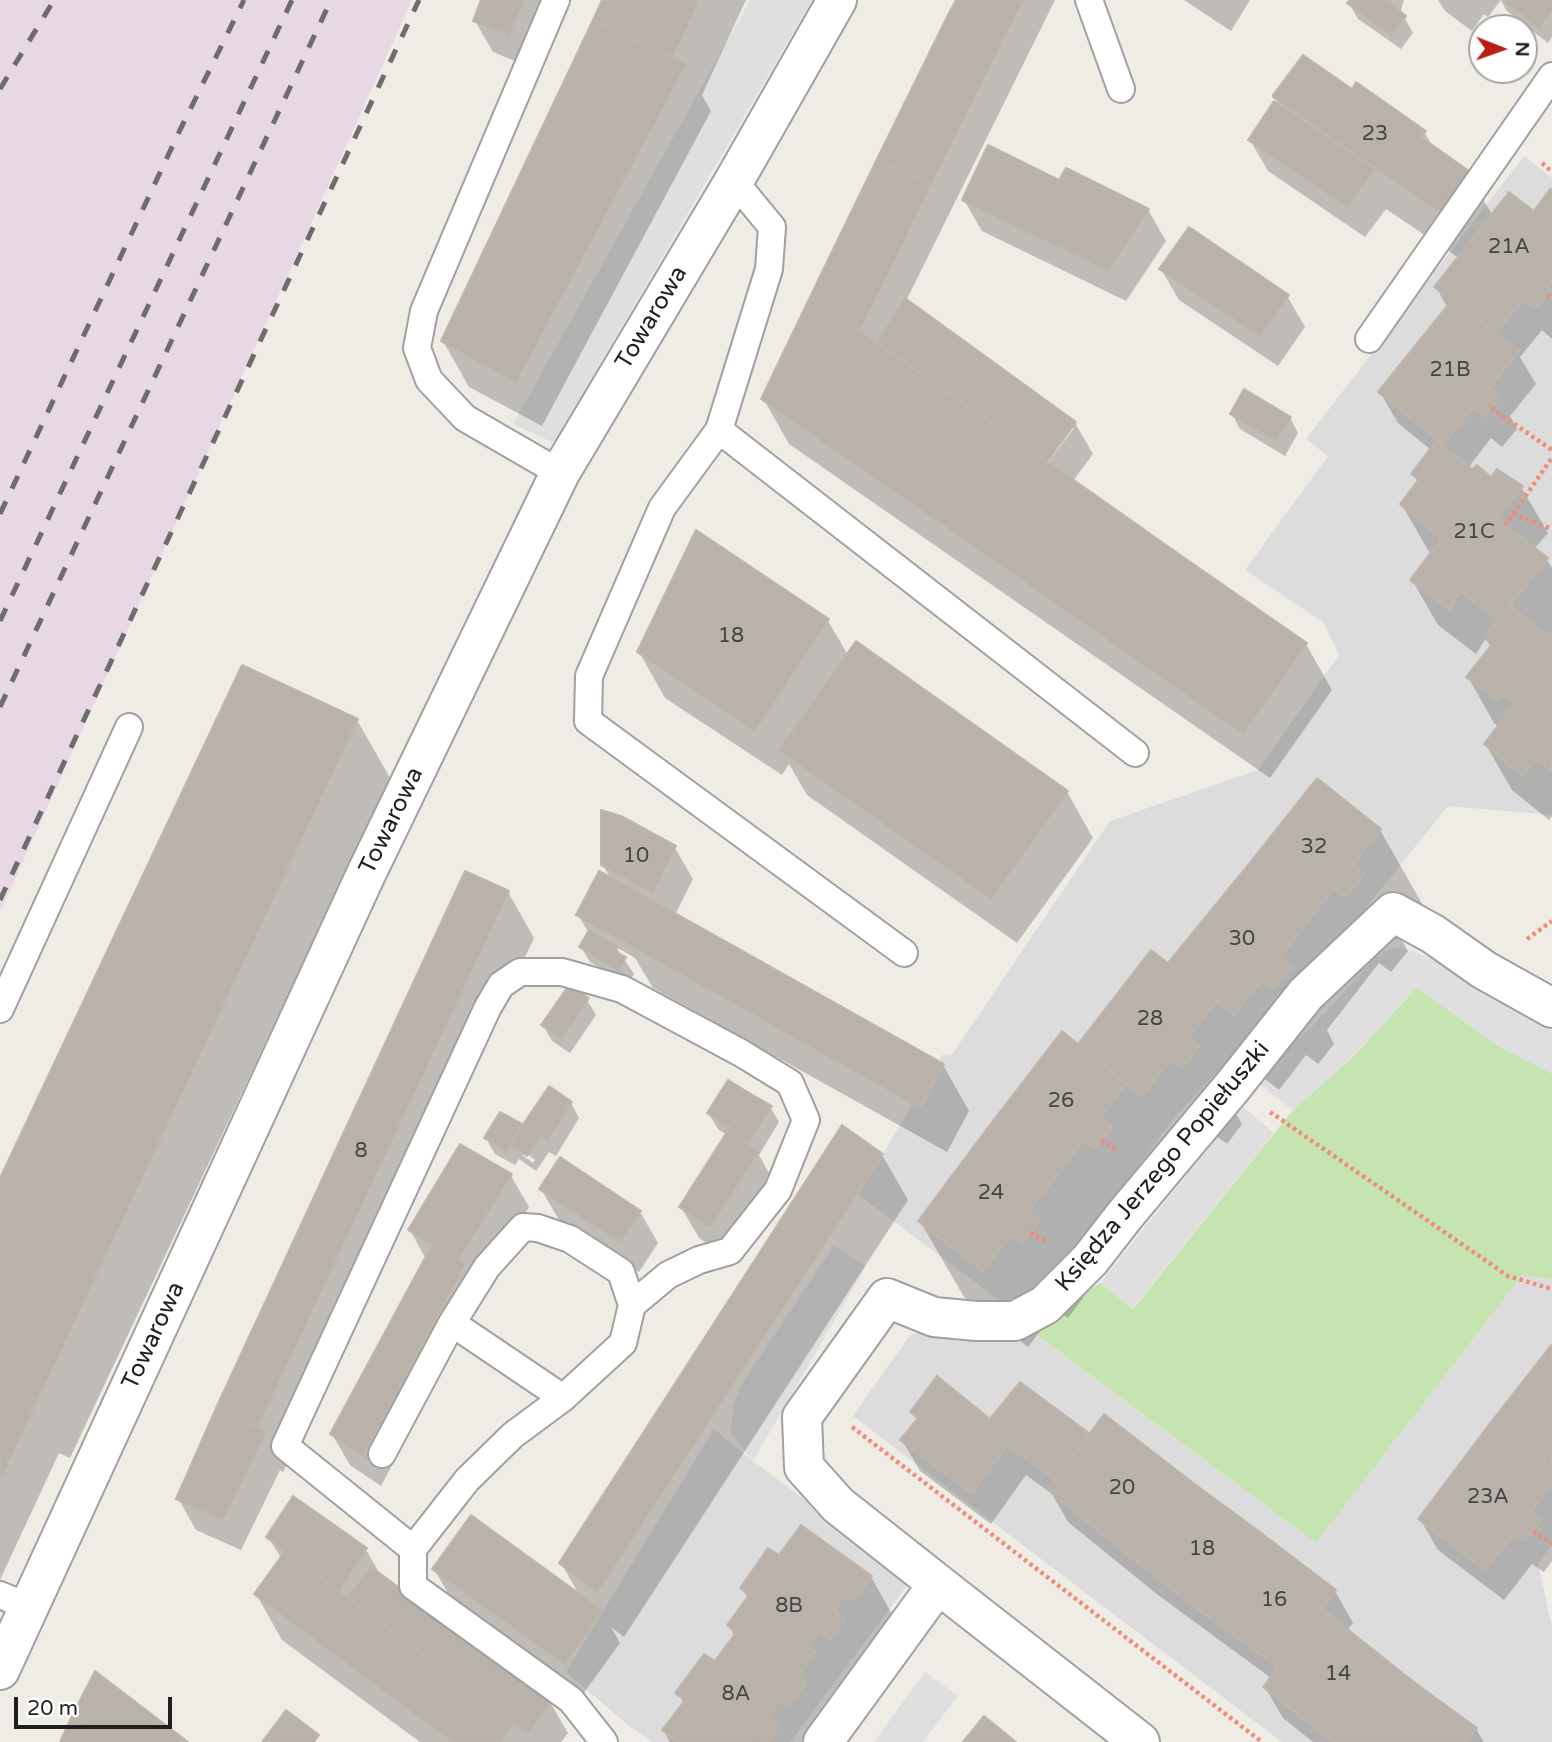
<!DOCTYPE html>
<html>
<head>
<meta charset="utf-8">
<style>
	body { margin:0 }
	#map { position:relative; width:1552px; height:1742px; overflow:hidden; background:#efece6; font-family:"Varela Round",sans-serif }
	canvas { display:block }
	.north { position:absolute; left:1468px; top:14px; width:70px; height:70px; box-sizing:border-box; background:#fff; border:2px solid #a5a5a5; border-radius:50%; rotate:91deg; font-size:19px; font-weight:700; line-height:28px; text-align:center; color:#1f1f1f }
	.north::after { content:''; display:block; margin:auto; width:24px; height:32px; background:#bc1f12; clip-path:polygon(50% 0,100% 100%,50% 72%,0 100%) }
	.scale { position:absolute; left:14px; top:1697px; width:158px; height:32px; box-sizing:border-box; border:4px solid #1f1f1f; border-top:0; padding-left:9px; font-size:21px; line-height:24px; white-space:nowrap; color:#1f1f1f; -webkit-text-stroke:5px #fff; paint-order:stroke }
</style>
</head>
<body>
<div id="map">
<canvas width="1552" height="1742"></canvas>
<div class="north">N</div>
<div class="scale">20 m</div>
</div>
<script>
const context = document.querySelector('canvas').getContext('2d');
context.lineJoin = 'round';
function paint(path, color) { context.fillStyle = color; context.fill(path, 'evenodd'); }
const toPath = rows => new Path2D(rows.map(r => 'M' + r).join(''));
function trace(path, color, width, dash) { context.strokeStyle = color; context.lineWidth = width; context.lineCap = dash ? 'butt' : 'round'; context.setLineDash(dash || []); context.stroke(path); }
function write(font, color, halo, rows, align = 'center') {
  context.font = font + ' "Varela Round",sans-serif'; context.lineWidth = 6; context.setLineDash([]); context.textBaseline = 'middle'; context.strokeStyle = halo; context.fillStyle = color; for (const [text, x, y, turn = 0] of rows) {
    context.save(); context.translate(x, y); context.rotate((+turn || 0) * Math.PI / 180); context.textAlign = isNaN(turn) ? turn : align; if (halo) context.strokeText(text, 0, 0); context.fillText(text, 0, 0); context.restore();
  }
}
const residential = toPath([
	[1524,156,1552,178,1552,815,1448,806,1339,941,1173,1119,1085,1238,1039,1289,1002,1302,857,1194,883,1154,942,1055,951,1056,1110,821,1258,770,1339,655,1323,622,1245,570,1328,456,1306,439],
	[1523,1274,1552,1280,1552,1545,1538,1563,1552,1627,1552,1742,1282,1742,853,1416,911,1334,961,1331,1031,1331,1316,1543],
	[714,1429,753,1461,903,1574,908,1584,790,1742,652,1742,628,1725,566,1672]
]);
const industrial = toPath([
	[0,0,412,0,0,912]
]);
const grass = toPath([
	[1417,987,1496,1045,1552,1071,1552,1280,1523,1274,1316,1543,1025,1326,1061,1308,1100,1283,1133,1309,1293,1110,1353,1057]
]);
const parking = toPath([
	[750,0,812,0,554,443,513,424],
	[1393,947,1414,951,1465,974,1513,1010,1552,1030,1552,1074,1496,1045,1417,987,1353,1057,1293,1110,1252,1079,1312,1027,1375,958],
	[1242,1106,1274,1133,1132,1309,1100,1283],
	[834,1245,866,1266,753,1461,731,1434,733,1405,742,1383],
	[925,1672,958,1696,923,1742,874,1742]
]);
const shadow = toPath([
	[483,0,555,0,527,66,493,52,475,21],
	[603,0,746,0,702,95,711,111,542,426,469,387,443,341],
	[958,0,1055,0,906,301,1075,423,1093,454,1073,481,1306,644,1332,690,1270,778,789,444,763,398],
	[1071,426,1074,428,1047,464,1043,464],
	[1184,0,1250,0,1231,31],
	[1352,0,1404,0,1400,13,1404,17,1413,33,1401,49,1358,19,1349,3],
	[1438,0,1552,0,1552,37,1548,43,1506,10,1501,0,1488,17,1484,14,1472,31,1445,11],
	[1352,91,1424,132,1434,148,1467,172,1493,216,1534,214,1552,193,1552,339,1542,330,1520,357,1536,384,1510,416,1517,429,1502,447,1491,438,1468,468,1492,479,1521,487,1548,533,1534,549,1546,559,1552,568,1552,631,1550,633,1552,634,1552,816,1549,820,1512,790,1486,745,1499,727,1494,723,1468,677,1491,648,1486,638,1476,654,1438,625,1412,580,1432,554,1428,550,1402,505,1418,483,1413,474,1431,450,1398,423,1380,392,1448,308,1436,287,1459,258,1386,209,1365,237,1268,171,1250,140,1280,107,1275,97],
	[1060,182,1148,210,1166,241,1126,301,982,231,964,200],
	[1161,269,1287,296,1305,327,1278,366,1179,300],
	[1232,414,1290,418,1298,433,1285,456,1240,429],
	[828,621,848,655,1067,792,1093,838,1017,943,807,795,789,764,782,775,665,698,639,652],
	[357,720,390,778,70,1458,59,1453,0,1580,0,1182],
	[1317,780,1380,830,1424,907,1400,937,1408,951,1391,972,1379,963,1327,1030,1334,1044,1318,1064,1306,1055,1279,1090,1261,1076,1234,1110,1242,1124,1227,1144,1215,1135,1187,1172,1170,1159,1075,1285,1083,1298,1068,1318,1056,1310,1028,1347,964,1297,920,1221,1079,1046,1151,953,1169,966],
	[675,848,693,879,675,915,943,1065,969,1111,947,1152,653,988,635,958,616,947,634,974,628,985,590,962,581,947,590,932,587,930,578,915,612,881,603,865],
	[508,892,534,938,283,1472,280,1470,241,1550,196,1530,178,1498],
	[587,1000,596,1015,570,1053,552,1041,543,1025],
	[729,1082,770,1107,779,1122,759,1155,775,1184,728,1257,699,1238,681,1207,727,1135,718,1129,709,1114],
	[549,1089,571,1103,579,1118,556,1156,549,1152,536,1171,519,1159,515,1165,495,1154,486,1138,520,1125,523,1130],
	[525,1152,535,1160,533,1163,522,1155],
	[882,1155,908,1200,624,1637,611,1627,620,1643,583,1694,452,1600,434,1569,580,1596,561,1563],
	[511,1176,529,1207,477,1289,482,1296,381,1486,350,1465,332,1434,426,1259,410,1230],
	[541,1189,640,1212,658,1243,639,1272,559,1220],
	[1552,1347,1552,1561,1544,1572,1532,1564,1504,1600,1438,1550,1420,1519],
	[1020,1384,1089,1435,1335,1591,1353,1623,1346,1631,1413,1684,1476,1729,1484,1742,1313,1742,1283,1718,1265,1687,1271,1678,1158,1595,1068,1522,1052,1494,1026,1475,991,1524,920,1471,902,1440,917,1421,912,1412,991,1421],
	[268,1537,366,1550,382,1577,550,1702,568,1733,561,1742,420,1742,282,1640,256,1594,282,1559],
	[779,1557,871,1577,904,1635,838,1742,670,1742,664,1731,684,1704,678,1693,715,1663,735,1637,729,1625,748,1599,742,1588]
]);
const building = toPath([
	[481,0,524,0,509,35,473,21,481,0],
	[602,0,699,0,672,58,593,20,602,0],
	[956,0,1023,0,1002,42,948,15,956,0],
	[1350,0,1391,0,1390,3,1406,16,1391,35,1347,3,1350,0],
	[1503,0,1552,0,1552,11,1539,28,1503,0],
	[948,15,1002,42,931,185,877,159,948,15],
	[593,20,686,64,516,382,441,341,593,20],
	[1303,55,1352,89,1356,82,1426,131,1421,137,1469,171,1440,212,1273,97,1273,95,1303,55],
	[1274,101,1375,169,1347,207,1248,140,1274,101],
	[988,145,1059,180,1066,168,1149,209,1108,271,962,200,988,145],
	[877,159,931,185,859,331,810,297,877,159],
	[1550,189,1552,190,1552,282,1547,287,1551,290,1534,309,1523,300,1496,333,1434,287,1509,192,1534,211,1550,189],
	[1189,227,1289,295,1260,336,1159,269,1189,227],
	[810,297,1047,462,984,553,761,399,810,297],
	[905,298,1076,422,1047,462,877,342,905,298],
	[1452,300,1519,351,1489,388,1501,396,1484,417,1472,408,1444,445,1378,392,1452,300],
	[1244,389,1291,417,1276,441,1230,414,1244,389],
	[1436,441,1472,469,1477,465,1491,477,1497,469,1523,486,1497,518,1548,558,1498,620,1460,591,1450,610,1410,580,1441,539,1400,504,1419,479,1411,474,1436,441],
	[1047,462,1054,466,1176,552,1114,644,984,553,1047,462],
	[696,530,829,619,755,731,637,652,696,530],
	[1176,552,1307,643,1243,734,1114,644,1176,552],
	[1510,606,1547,635,1551,631,1552,632,1552,772,1535,759,1522,776,1484,744,1515,703,1503,694,1497,701,1466,677,1492,644,1484,638,1510,606],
	[856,641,1068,791,991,899,779,750,856,641],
	[242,665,358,719,37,1401,0,1384,0,1178,242,665],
	[1317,778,1381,829,1353,865,1365,874,1355,886,1346,897,1334,888,1309,920,1244,870,1317,778],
	[601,810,621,816,676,846,653,893,601,865,601,810],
	[1244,870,1309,920,1281,957,1292,967,1273,989,1262,980,1234,1015,1168,963,1244,870],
	[465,871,509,891,257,1428,217,1406,465,871],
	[599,871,650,899,625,942,576,915,599,871],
	[650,899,944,1064,920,1108,625,942,650,899],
	[589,930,618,947,615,952,626,957,619,971,579,947,589,930],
	[1151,950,1217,1001,1188,1037,1199,1047,1182,1069,1170,1060,1142,1097,1078,1044,1151,950],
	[569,985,589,998,561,1039,541,1025,569,985],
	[1062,1031,1126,1084,1100,1118,1112,1127,1094,1149,1083,1141,1058,1174,989,1126,1062,1031],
	[728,1080,751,1094,729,1128,707,1113,728,1080],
	[549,1086,572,1102,547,1141,522,1126,549,1086],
	[751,1094,772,1106,747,1145,727,1132,751,1094],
	[500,1112,522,1124,506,1151,484,1138,500,1112],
	[842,1125,883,1154,597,1593,559,1563,842,1125],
	[522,1126,540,1137,527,1156,511,1145,522,1126],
	[989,1126,1058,1174,1029,1212,1040,1220,1023,1243,1011,1235,983,1271,918,1221,989,1126],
	[727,1132,759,1152,710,1227,679,1207,727,1132],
	[460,1144,512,1174,458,1260,408,1230,460,1144],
	[560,1157,641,1211,620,1242,539,1189,560,1157],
	[432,1245,465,1264,363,1456,330,1434,432,1245],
	[1552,1344,1552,1469,1491,1422,1552,1344],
	[937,1376,990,1419,1020,1382,1089,1433,1056,1480,1007,1445,972,1494,900,1440,918,1418,910,1412,937,1376],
	[0,1384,37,1401,0,1480,0,1384],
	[217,1406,266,1432,223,1520,176,1499,217,1406],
	[1104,1414,1196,1485,1139,1564,1048,1490,1104,1414],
	[1491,1422,1552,1469,1552,1483,1531,1511,1542,1518,1526,1541,1514,1534,1485,1570,1418,1519,1491,1422],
	[1196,1485,1264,1535,1207,1616,1139,1564,1196,1485],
	[293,1496,367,1548,339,1591,266,1537,293,1496],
	[471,1515,603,1611,565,1664,432,1569,471,1515],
	[801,1525,872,1576,853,1601,845,1595,834,1611,845,1620,830,1639,819,1630,807,1647,815,1652,798,1676,806,1682,797,1695,725,1647,736,1633,727,1625,749,1595,740,1588,768,1548,779,1555,801,1525],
	[1264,1535,1336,1590,1278,1667,1207,1616,1264,1535],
	[285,1551,514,1723,500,1742,453,1742,254,1594,285,1551],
	[371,1567,478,1645,551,1701,528,1734,348,1597,371,1567],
	[1322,1609,1414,1682,1367,1742,1333,1742,1263,1687,1322,1609],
	[725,1647,797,1695,789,1706,780,1700,769,1717,780,1725,768,1742,762,1742,754,1737,750,1742,677,1742,662,1730,685,1700,675,1693,704,1654,715,1661,725,1647],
	[95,1671,188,1742,106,1742,72,1716,95,1671],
	[1414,1682,1477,1728,1467,1742,1367,1742,1414,1682],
	[286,1710,319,1735,314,1742,262,1742,286,1710],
	[72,1716,106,1742,60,1742,72,1716],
	[984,1716,1016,1742,963,1742,984,1716]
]);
const path = toPath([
	[1542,163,1552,172],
	[1547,295,1552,299],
	[1491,408,1552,450],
	[1513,514,1552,529],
	[1505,525,1552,458],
	[1527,939,1552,921],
	[1270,1112,1508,1276,1552,1289],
	[1101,1140,1118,1151],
	[1030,1233,1045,1241],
	[852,1427,1262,1742],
	[1533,1531,1552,1544]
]);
const lane = toPath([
	[556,0,424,311,417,348,429,380,465,418,560,473],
	[1089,0,1121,89],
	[734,181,772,227,769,269,719,430,1135,753],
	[1369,339,1552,76],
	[719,430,662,508,589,676,588,721,904,953],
	[0,1009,129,727],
	[452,1323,563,1398],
	[382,1454,452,1323,487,1267,523,1227,538,1228,570,1239,621,1272,632,1305,623,1343,563,1398,513,1435,467,1480,413,1549,413,1586,571,1700,604,1742],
	[413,1549,285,1446,488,1007,501,985,520,972,562,972,622,989,741,1053,790,1083,806,1120,778,1190,730,1251,699,1260,668,1275,632,1305],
	[0,1595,29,1607]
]);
const street = toPath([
	[938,1584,838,1505,804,1467,802,1417,887,1298,934,1317,976,1321,1015,1321,1045,1305,1090,1260,1125,1215,1233,1086,1306,994,1393,912,1433,934,1484,970,1552,1008],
	[0,1670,366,874,560,473,734,181,837,0],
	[823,1742,938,1584,1140,1742]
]);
const rail = toPath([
	[0,89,54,0],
	[0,514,180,130,244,0],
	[0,621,292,0],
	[0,707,331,0],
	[0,900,419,0]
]);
const numberNames = [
	["23",1375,134],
	["21A",1509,247],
	["21B",1450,370],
	["21C",1474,532],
	["18",731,636],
	["32",1314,847],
	["10",636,856],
	["30",1242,939],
	["28",1150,1019],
	["26",1061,1101],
	["8",361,1151],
	["24",991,1193],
	["20",1122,1488],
	["23A",1488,1497],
	["18",1202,1549],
	["16",1274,1600],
	["8B",789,1606],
	["14",1338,1674],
	["8A",736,1694]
];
const streetNames = [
	["Towarowa",652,318,-59],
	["Towarowa",392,821,-64],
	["Księdza Jerzego Popiełuszki",1163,1167,-50],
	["Towarowa",154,1336,-65]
];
paint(residential, '#dddcdc');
paint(industrial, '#e7d8e3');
paint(grass, '#c5e4b0');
paint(parking, '#dfdfdf');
paint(shadow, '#0003');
paint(building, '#b8b2ab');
trace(building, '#bfb5a9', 2);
trace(lane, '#a0a0a0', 30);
trace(street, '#a0a0a0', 42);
trace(path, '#ee8d78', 4.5, [3.5, 3.5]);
trace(lane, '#fff', 26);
trace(street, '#fff', 38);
trace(rail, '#6d6d6d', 5, [14, 14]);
write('21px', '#454442', null, numberNames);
write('24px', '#1f1f1f', '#fff', streetNames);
</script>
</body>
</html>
